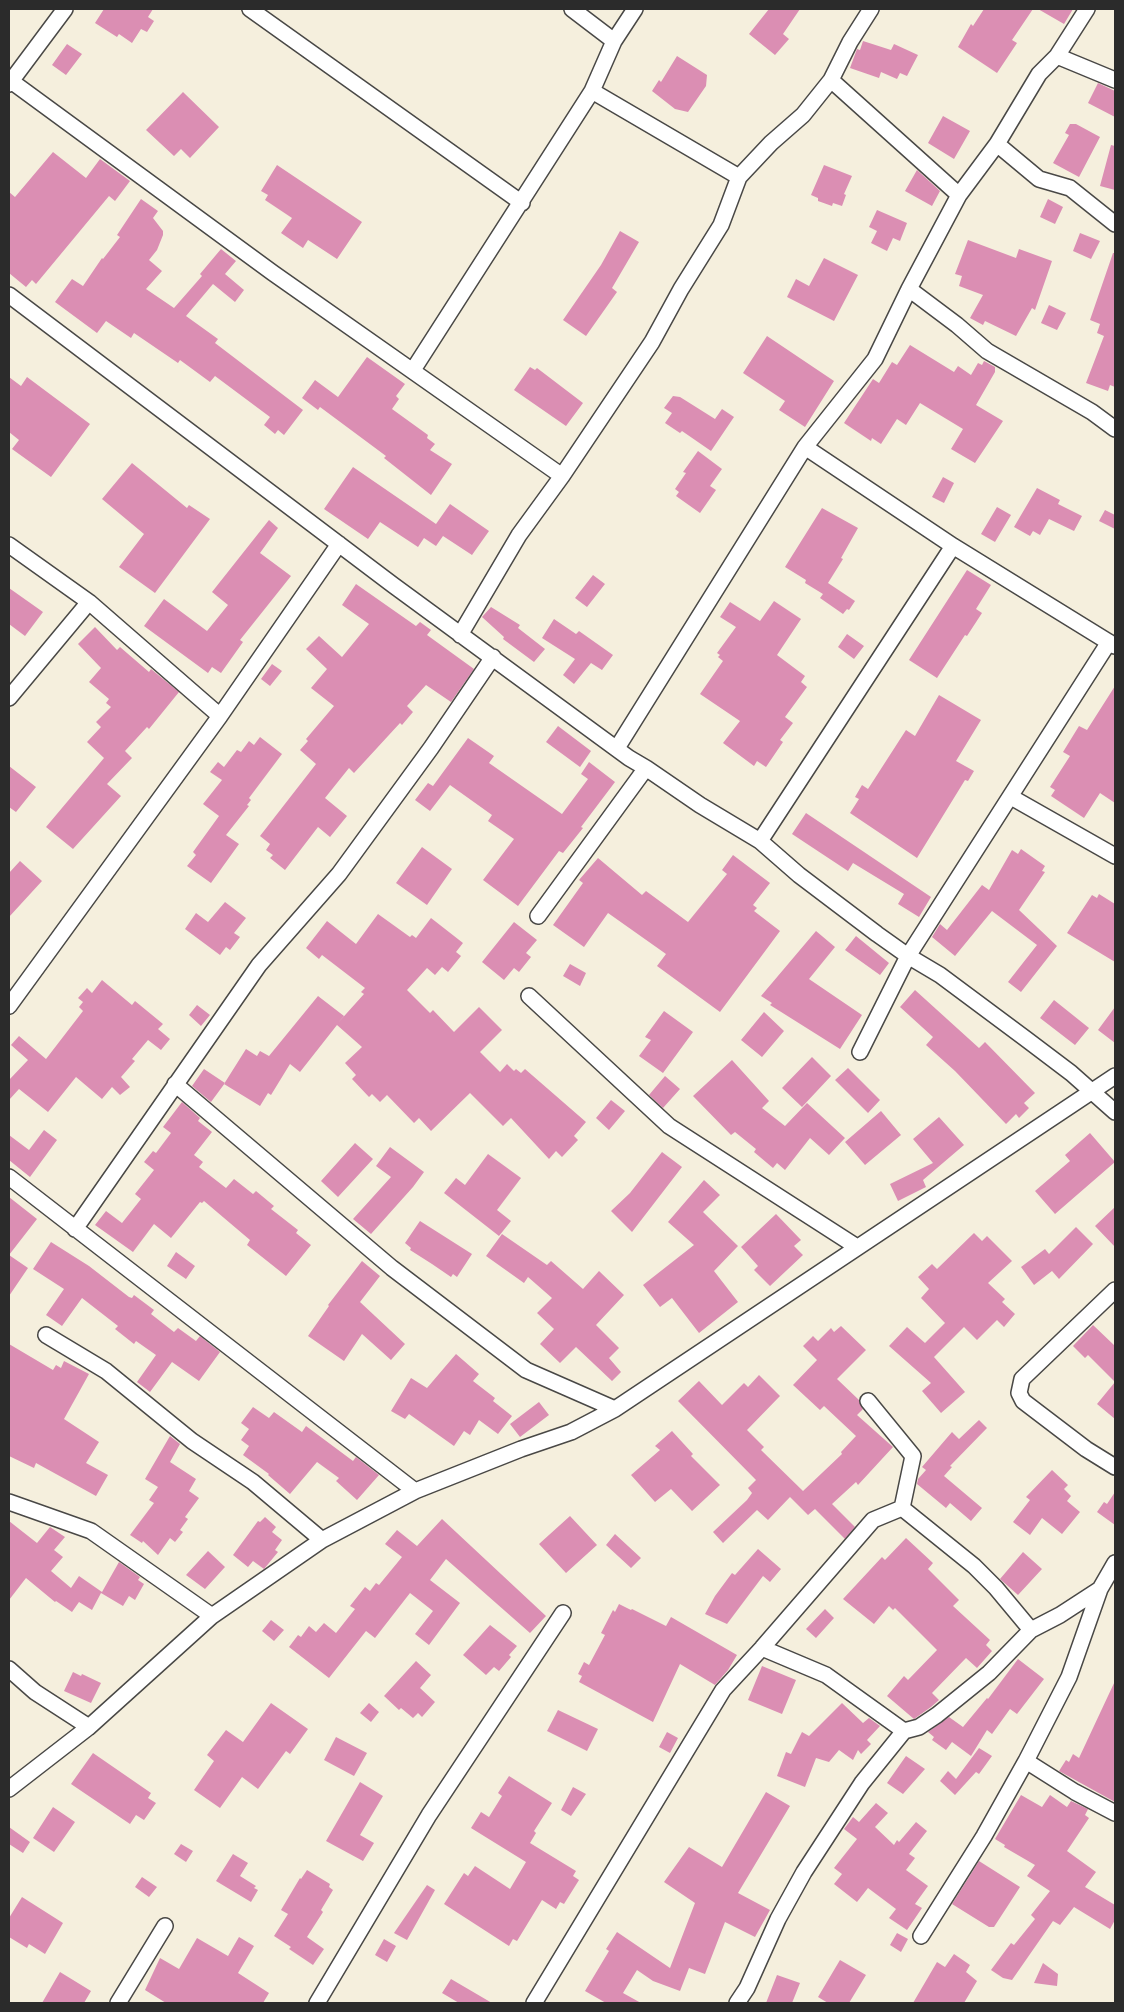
<!DOCTYPE html>
<html>
<head>
<meta charset="utf-8">
<style>
	body { margin:0 }
	#map { position:relative; width:1124px; height:2012px; overflow:hidden; background:#f5efdd; font-family:Pangolin,sans-serif }
	canvas { display:block }
	.frame { position:absolute; inset:0; border:10px solid #2b2b2b; pointer-events:none }
</style>
</head>
<body>
<div id="map">
<canvas width="1124" height="2012"></canvas>
<div class="frame"></div>
</div>
<script>
const context = document.querySelector('canvas').getContext('2d');
context.lineJoin = 'round';
function paint(path, color) { context.fillStyle = color; context.fill(path, 'evenodd'); }
const toPath = rows => new Path2D(rows.map(r => 'M' + r).join(''));
function trace(path, color, width, dash) { context.strokeStyle = color; context.lineWidth = width; context.lineCap = dash ? 'butt' : 'round'; context.setLineDash(dash || []); context.stroke(path); }
const building = toPath([
	[104,9,153,9,148,17,154,21,147,32,141,29,132,43,119,34,117,37,95,23],
	[769,9,800,9,783,34,789,39,775,55,749,34],
	[984,9,1033,9,1012,40,1017,43,997,73,958,47,971,24,973,26],
	[1038,9,1073,9,1064,24],
	[863,41,891,50,894,44,918,55,907,76,900,73,897,79,881,72,879,78,850,68,857,49,860,50],
	[67,44,82,54,66,75,52,65],
	[677,56,707,75,706,86,688,112,675,109,652,91,659,80,661,82],
	[1098,83,1115,91,1115,117,1088,103],
	[183,92,219,127,190,158,181,149,174,156,146,130],
	[943,116,970,131,954,159,928,143],
	[1070,124,1076,124,1100,137,1079,177,1053,163,1069,135,1065,133],
	[1111,145,1115,146,1115,190,1100,186],
	[53,152,86,178,100,159,130,181,115,201,109,196,36,284,32,280,26,287,9,273,9,192,15,197],
	[277,165,362,222,337,259,308,240,303,248,281,233,292,218,265,200,268,195,261,191],
	[824,165,852,176,844,194,846,195,842,206,833,203,832,206,818,201,818,198,811,195],
	[917,170,940,191,932,206,905,191],
	[141,199,158,211,153,218,163,231,163,235,157,250,149,260,162,271,146,289,174,308,202,276,200,274,221,249,236,261,225,274,244,290,235,302,213,284,186,316,218,339,215,343,303,410,284,435,278,430,275,434,264,425,270,417,215,376,210,382,180,360,178,363,134,333,131,338,106,321,97,333,55,302,72,279,83,286,102,258,103,259,120,237,117,235],
	[1048,199,1063,207,1055,224,1040,217],
	[877,210,907,223,900,241,893,238,887,251,871,243,877,231,869,227],
	[620,231,639,242,612,288,617,292,586,336,563,320,601,265],
	[1080,233,1100,241,1091,259,1073,251],
	[968,240,1016,258,1019,249,1052,261,1035,310,1032,308,1016,336,985,321,983,325,970,318,983,295,959,286,962,276,955,274],
	[1113,253,1115,253,1115,387,1110,385,1108,391,1086,383,1104,336,1097,333,1100,324,1090,320],
	[824,258,858,275,834,321,787,297,796,279,809,286],
	[1049,305,1066,313,1057,330,1041,323],
	[767,336,834,381,805,427,779,410,785,401,743,373],
	[910,345,954,372,958,366,971,375,978,363,982,365,984,361,995,367,995,372,976,405,1003,421,975,463,951,449,963,429,920,403,906,425,897,419,881,444,872,438,871,441,844,423,873,379,879,383,892,362,897,365],
	[367,357,405,384,396,396,399,399,392,409,428,435,427,438,435,444,430,450,452,464,431,495,384,458,386,456,320,407,318,410,302,398,315,380,338,397],
	[530,367,535,370,537,368,583,403,566,426,514,390],
	[9,377,21,386,27,377,90,424,51,477,12,449,19,440,9,432],
	[673,396,680,397,715,419,722,409,734,417,711,451,682,431,680,433,665,423,672,413,664,408],
	[698,451,722,469,710,486,716,490,700,513,676,496,679,492,675,489,686,473,683,472],
	[132,463,187,508,189,505,210,519,155,593,119,567,144,534,102,499],
	[353,467,436,524,450,504,489,531,472,555,443,536,436,546,424,538,418,547,380,522,368,539,324,509],
	[943,477,954,483,944,503,932,497],
	[1037,488,1060,500,1058,504,1082,516,1074,531,1049,519,1040,535,1033,531,1030,536,1014,527],
	[997,507,1011,515,995,542,981,534],
	[822,508,858,528,841,558,843,559,828,583,855,601,849,610,847,609,843,614,820,598,823,594,805,583,806,580,785,567],
	[1105,510,1115,515,1115,529,1099,521],
	[269,520,278,528,260,553,291,576,240,640,243,642,221,673,212,667,208,673,144,626,164,599,207,631,228,605,212,592],
	[967,570,991,585,976,609,982,613,967,636,965,635,937,678,909,660],
	[593,575,605,584,587,607,575,598],
	[356,584,416,626,420,622,431,630,427,635,474,669,451,702,426,685,407,706,413,712,402,725,400,723,354,773,349,768,325,798,347,816,330,837,318,827,285,870,270,858,273,855,266,850,270,844,260,836,316,764,300,750,308,741,306,739,334,706,311,688,327,669,306,649,319,636,342,657,369,624,342,605],
	[9,588,43,612,25,636,9,624],
	[774,601,801,619,777,655,805,676,801,682,807,687,785,717,793,723,780,740,783,742,766,767,757,761,754,766,723,743,740,721,700,694,723,661,718,657,720,655,717,653,736,627,720,617,730,602,760,621],
	[491,607,520,625,518,628,545,649,534,662,503,639,504,637,482,617],
	[554,619,576,634,579,631,613,655,602,670,591,663,574,684,563,675,575,659,542,638],
	[95,627,117,650,120,647,149,672,151,669,179,692,149,729,147,727,125,751,132,758,107,784,121,796,73,849,46,827,104,758,87,742,101,727,96,722,111,707,106,703,109,699,89,682,101,668,78,644],
	[847,634,864,646,854,659,838,647],
	[272,664,282,671,270,686,261,679],
	[1115,686,1115,803,1100,793,1084,818,1051,796,1055,790,1050,787,1070,756,1063,752,1079,726,1087,730],
	[939,695,981,720,956,761,974,771,968,781,965,780,917,858,850,813,859,799,855,797,862,785,868,789,906,730,915,736],
	[558,726,591,751,580,767,546,742],
	[260,737,282,754,249,798,251,800,247,805,249,806,226,835,239,844,211,883,187,866,196,855,193,852,219,816,203,804,222,780,210,772,218,762,224,767,237,750,241,752,249,741,254,745],
	[468,738,494,756,489,763,562,814,588,779,581,774,589,762,615,782,581,827,583,828,563,853,559,851,518,906,483,880,514,839,488,821,492,815,450,785,430,811,415,800,428,783,433,786],
	[9,766,36,787,16,812,9,807],
	[806,813,931,897,919,917,898,904,904,894,853,863,848,871,792,834],
	[422,847,452,869,427,905,396,883],
	[1021,849,1045,866,1042,871,1045,872,1019,910,1057,946,1021,992,1008,982,1037,945,992,911,955,956,932,937,940,924,947,930,982,885,989,890,1012,850,1018,854],
	[733,855,770,883,753,905,757,908,754,911,780,931,720,1012,657,966,666,954,608,913,584,947,553,925,583,883,579,880,598,858,642,895,646,891,688,922,727,874,722,870],
	[20,861,42,881,9,917,9,873],
	[1099,894,1115,904,1115,962,1067,933,1092,895,1097,898],
	[225,902,246,918,234,933,240,937,230,950,226,947,220,955,185,929,196,913,208,922],
	[378,914,410,937,412,935,416,938,431,918,463,943,456,952,461,956,448,972,442,967,435,975,427,968,407,990,430,1013,433,1010,454,1032,479,1007,502,1030,480,1052,500,1072,507,1064,514,1071,516,1069,521,1073,525,1069,586,1122,574,1136,578,1140,562,1157,556,1151,549,1159,511,1118,503,1126,470,1093,431,1131,419,1118,414,1123,387,1095,380,1102,372,1094,369,1097,352,1079,356,1075,345,1063,362,1047,337,1025,300,1072,290,1064,271,1095,268,1093,260,1106,224,1084,246,1049,257,1056,260,1051,269,1056,318,996,344,1016,337,1024,364,994,361,992,365,988,322,955,319,959,306,948,327,921,356,944],
	[514,922,537,940,526,953,531,957,519,972,514,968,504,980,482,962],
	[816,931,835,947,809,979,862,1015,840,1049,770,1005,772,1003,761,996],
	[856,936,889,963,880,975,845,950],
	[570,964,586,973,580,986,563,976],
	[102,980,132,1005,135,1001,163,1024,158,1029,170,1039,161,1050,148,1040,132,1059,135,1061,121,1077,130,1087,120,1095,112,1087,102,1099,76,1077,48,1112,19,1089,9,1100,9,1080,28,1060,11,1045,19,1036,46,1059,83,1011,79,1007,83,1002,78,998,87,988,92,993],
	[915,990,979,1048,985,1042,1035,1093,1024,1103,1029,1108,1019,1118,1016,1114,1006,1124,955,1071,926,1045,933,1037,900,1007],
	[1054,1000,1089,1028,1075,1045,1040,1018],
	[197,1005,210,1015,201,1026,189,1015],
	[1115,1007,1115,1043,1098,1030],
	[664,1011,693,1032,663,1073,639,1056,651,1040,645,1037],
	[764,1012,784,1031,762,1057,741,1040],
	[812,1057,831,1076,802,1107,782,1088],
	[732,1060,769,1101,762,1108,785,1126,807,1103,845,1138,829,1155,810,1138,785,1170,777,1163,773,1168,754,1152,756,1149,735,1132,731,1135,693,1096],
	[848,1068,880,1100,868,1113,835,1080],
	[204,1069,225,1083,211,1102,192,1086],
	[665,1076,680,1089,663,1108,649,1095],
	[611,1100,625,1111,609,1130,596,1118],
	[182,1102,200,1118,198,1121,212,1132,194,1155,203,1162,199,1167,226,1188,234,1179,253,1194,256,1191,274,1206,271,1209,298,1230,296,1233,311,1245,286,1276,247,1245,250,1240,204,1201,202,1203,200,1202,171,1238,154,1224,133,1252,95,1225,106,1211,122,1223,141,1199,135,1194,154,1170,144,1162,153,1151,156,1153,171,1133,163,1127],
	[881,1111,901,1135,865,1165,845,1142],
	[939,1117,964,1145,923,1180,926,1187,898,1201,890,1184,933,1163,913,1139],
	[44,1130,57,1140,30,1177,9,1160,9,1135,29,1150],
	[1090,1133,1115,1162,1055,1214,1035,1191,1070,1161,1065,1155],
	[355,1143,373,1159,338,1197,321,1181],
	[390,1147,424,1172,413,1187,371,1234,353,1219,391,1177,376,1166],
	[662,1152,682,1167,632,1232,611,1211,630,1193],
	[488,1154,521,1178,497,1210,511,1221,499,1236,444,1193,456,1178,465,1185],
	[704,1180,720,1195,703,1212,738,1246,714,1271,738,1302,699,1333,672,1298,660,1307,643,1285,694,1245,668,1222],
	[9,1197,37,1219,9,1255,28,1268,9,1296],
	[1115,1207,1115,1247,1095,1226],
	[776,1214,801,1240,794,1246,803,1255,770,1286,754,1270,758,1266,741,1247],
	[420,1221,472,1254,457,1277,453,1274,451,1277,432,1264,410,1250,411,1248,405,1243],
	[1076,1227,1093,1244,1059,1279,1052,1271,1034,1285,1021,1267,1045,1249,1049,1254],
	[974,1233,982,1241,987,1236,1012,1261,988,1283,1005,1299,1002,1302,1015,1314,1004,1327,997,1320,977,1340,964,1327,934,1357,965,1392,941,1413,922,1391,931,1383,889,1346,907,1327,925,1343,945,1323,921,1298,929,1289,918,1277,932,1264,937,1269],
	[502,1234,547,1265,551,1261,583,1289,599,1271,624,1295,596,1325,619,1348,609,1358,621,1372,612,1381,576,1347,560,1363,540,1344,554,1329,537,1313,552,1298,528,1277,524,1283,486,1256],
	[51,1242,89,1266,129,1297,132,1298,134,1295,154,1310,151,1314,174,1332,178,1328,196,1341,200,1336,220,1352,199,1381,172,1362,150,1392,137,1382,156,1355,136,1341,134,1344,115,1329,118,1326,82,1298,62,1326,46,1315,64,1289,33,1269],
	[176,1252,195,1266,186,1279,167,1266],
	[362,1261,380,1276,360,1302,405,1344,391,1360,362,1334,344,1361,308,1336,329,1306,328,1305],
	[1093,1325,1115,1346,1115,1419,1097,1404,1115,1382,1088,1355,1085,1358,1073,1346],
	[841,1326,866,1350,837,1379,859,1400,863,1409,857,1415,893,1447,858,1485,856,1482,832,1504,855,1527,845,1539,815,1509,808,1515,790,1497,768,1520,757,1510,723,1543,713,1532,747,1500,752,1493,748,1488,756,1480,678,1401,699,1381,722,1405,744,1383,748,1387,759,1375,780,1396,747,1430,764,1447,761,1450,803,1491,842,1454,841,1452,856,1436,824,1406,820,1410,793,1385,817,1360,803,1346,813,1336,818,1341,831,1328,834,1332],
	[9,1344,53,1370,56,1365,61,1368,64,1361,89,1374,64,1419,99,1442,86,1463,108,1475,96,1496,36,1463,34,1468,9,1456],
	[456,1354,479,1374,473,1381,495,1398,493,1401,512,1416,498,1434,479,1420,470,1435,464,1431,454,1446,409,1414,405,1419,391,1411,411,1378,427,1388],
	[539,1402,549,1415,520,1437,510,1424],
	[253,1407,269,1418,274,1412,302,1432,306,1426,353,1461,356,1457,379,1475,357,1500,336,1481,339,1478,317,1462,290,1494,268,1475,269,1474,243,1455,249,1446,241,1440,249,1429,241,1423],
	[979,1420,987,1428,950,1466,952,1467,944,1476,982,1508,971,1521,950,1503,946,1508,917,1484,918,1479,926,1470,922,1467,952,1432,959,1439],
	[672,1431,693,1454,691,1456,720,1485,692,1511,671,1489,655,1502,631,1475,660,1450,655,1446],
	[170,1436,180,1444,170,1462,196,1479,189,1491,199,1498,185,1517,188,1519,180,1530,183,1532,175,1542,170,1538,158,1555,143,1541,142,1543,130,1535,154,1503,149,1500,158,1487,145,1479],
	[1052,1470,1068,1485,1064,1489,1071,1496,1067,1501,1080,1512,1062,1534,1042,1518,1030,1535,1013,1522,1030,1500,1026,1497],
	[1115,1492,1115,1525,1097,1512,1104,1502,1107,1504],
	[570,1516,597,1545,566,1573,539,1544],
	[265,1517,276,1527,272,1532,282,1540,275,1550,278,1552,264,1569,253,1561,248,1567,233,1555,258,1521,260,1522],
	[442,1519,546,1616,530,1633,446,1559,430,1580,460,1603,429,1645,415,1634,433,1611,410,1593,375,1638,366,1631,329,1678,289,1647,298,1635,301,1637,309,1626,316,1632,324,1623,336,1633,355,1609,350,1606,365,1587,370,1591,376,1583,379,1585,402,1557,385,1544,397,1530,417,1546],
	[9,1521,37,1543,50,1527,65,1537,54,1550,63,1557,51,1571,71,1588,79,1576,102,1592,119,1562,140,1577,138,1580,144,1584,135,1600,129,1596,123,1606,101,1593,92,1610,79,1602,72,1612,56,1601,55,1602,26,1578,9,1600],
	[615,1534,641,1558,631,1568,606,1545],
	[906,1538,933,1563,928,1569,959,1600,953,1606,990,1640,986,1645,992,1651,977,1668,966,1658,932,1693,939,1700,931,1707,914,1719,887,1696,904,1676,908,1680,937,1650,895,1608,893,1610,889,1606,874,1624,843,1599,882,1557,885,1560],
	[758,1549,781,1569,770,1582,763,1576,727,1624,705,1614,715,1596,732,1573,735,1575],
	[208,1551,225,1567,205,1589,186,1575],
	[1023,1552,1042,1569,1018,1595,1000,1579],
	[619,1604,631,1610,632,1609,666,1626,671,1617,737,1655,728,1670,715,1685,680,1664,653,1722,579,1682,582,1676,578,1674,584,1662,589,1665,605,1635,601,1633,613,1610,615,1612],
	[825,1609,834,1618,816,1638,806,1629],
	[271,1620,284,1630,274,1641,262,1631],
	[490,1625,517,1646,509,1655,511,1657,499,1671,494,1667,486,1675,463,1655],
	[1018,1659,1044,1679,1017,1714,1010,1709,992,1734,987,1730,971,1756,952,1742,946,1750,932,1740,934,1737,928,1732,949,1717,963,1727,987,1698,988,1699],
	[416,1661,431,1675,420,1688,435,1702,422,1717,418,1713,413,1718,401,1708,399,1710,384,1696],
	[762,1666,796,1680,782,1714,748,1700],
	[73,1672,81,1676,82,1674,101,1683,91,1703,64,1691],
	[1115,1681,1115,1802,1059,1771,1066,1760,1069,1762,1073,1754,1079,1758],
	[271,1703,308,1729,290,1754,286,1751,258,1789,242,1777,220,1808,194,1790,214,1761,207,1755,226,1730,243,1742],
	[369,1703,379,1712,371,1722,360,1713],
	[842,1703,863,1723,869,1718,880,1726,867,1740,871,1744,861,1754,858,1750,853,1760,839,1750,829,1762,816,1758,805,1787,777,1776,786,1752,791,1754,802,1732,809,1736],
	[558,1710,598,1729,587,1751,547,1731],
	[667,1732,678,1738,670,1753,659,1747],
	[336,1737,367,1753,354,1776,324,1760],
	[979,1748,992,1756,979,1774,976,1772,955,1795,940,1781,948,1771,956,1779],
	[93,1753,151,1793,148,1798,156,1803,144,1820,136,1815,130,1824,71,1784],
	[906,1756,925,1769,903,1794,887,1783],
	[509,1776,552,1803,534,1831,536,1833,530,1843,576,1871,573,1876,579,1880,564,1904,560,1902,556,1909,542,1900,517,1941,513,1939,509,1946,444,1904,464,1873,468,1876,475,1866,510,1889,526,1862,471,1828,481,1812,489,1817,502,1796,498,1793],
	[360,1782,383,1796,360,1835,374,1843,363,1861,326,1841],
	[573,1787,586,1794,571,1816,561,1810],
	[766,1792,790,1806,738,1893,770,1910,755,1937,725,1922,705,1974,689,1968,680,1991,653,1981,637,1970,623,1993,641,2003,606,2003,585,1991,609,1951,606,1949,617,1932,670,1968,695,1903,664,1882,689,1847,722,1867],
	[1021,1795,1042,1807,1050,1795,1067,1807,1071,1801,1088,1809,1085,1815,1089,1818,1067,1851,1096,1872,1085,1887,1115,1905,1115,1920,1110,1929,1074,1907,1060,1925,1053,1921,1012,1980,1003,1978,991,1970,1011,1943,1014,1945,1035,1919,1031,1915,1050,1891,1027,1876,1035,1865,1004,1847,1005,1845,995,1839],
	[876,1803,888,1813,875,1827,894,1845,897,1840,899,1842,916,1822,927,1831,909,1854,915,1858,906,1870,928,1886,915,1904,922,1908,907,1930,889,1918,896,1909,868,1888,857,1902,834,1884,842,1874,834,1868,857,1839,844,1829,853,1817,859,1822],
	[53,1807,75,1822,54,1852,33,1838],
	[9,1827,30,1842,23,1853,9,1844],
	[181,1844,193,1851,186,1862,174,1854],
	[233,1854,248,1863,240,1876,256,1886,254,1888,258,1890,251,1902,216,1881],
	[979,1861,1020,1887,994,1927,989,1927,952,1904],
	[307,1870,330,1884,329,1887,333,1890,321,1910,323,1912,307,1937,324,1949,313,1965,289,1949,291,1947,274,1936,288,1914,281,1910,300,1878,301,1879],
	[142,1877,157,1887,149,1897,135,1887],
	[427,1885,435,1890,407,1940,394,1933],
	[22,1897,63,1923,45,1954,29,1944,27,1948,9,1937,9,1918],
	[897,1933,908,1939,901,1952,890,1945],
	[239,1937,254,1946,238,1973,269,1993,263,2003,166,2003,145,1990,160,1958,179,1969,197,1938,228,1956],
	[384,1939,396,1946,387,1962,375,1955],
	[954,1954,970,1965,966,1972,977,1981,964,2003,913,2003,937,1962,945,1967],
	[840,1960,866,1975,849,2003,828,2003,818,1997],
	[1043,1963,1058,1974,1057,1986,1034,1983],
	[60,1972,91,1991,84,2003,42,2003],
	[777,1975,800,1983,792,2003,766,2003],
	[451,1979,492,2003,459,2003,442,1993]
]);
const street = toPath([
	[250,9,522,203],
	[572,9,614,41],
	[1057,56,1115,80],
	[831,80,959,195],
	[11,81,273,273,562,476],
	[9,84,65,9],
	[592,91,739,177,771,143,803,115,831,80,850,42,871,9],
	[997,144,1039,179,1070,188,1115,224],
	[909,289,957,325,987,351,1092,412,1115,429],
	[9,295,393,585,629,758,646,768,700,805,760,841,799,875,877,934,908,956,940,975,1026,1039,1071,1073,1115,1112],
	[413,370,592,91,614,41,635,9],
	[805,447,953,546,1115,646],
	[9,545,89,602,220,716],
	[460,635,519,535,562,476,652,342,681,289,721,225,739,177],
	[9,698,89,602],
	[617,748,805,447,875,359,909,289,959,195,997,144,1039,74,1057,56,1087,9],
	[1011,797,1115,856],
	[760,841,953,546],
	[538,916,646,768],
	[529,996,669,1126,857,1247],
	[9,1006,220,716,339,544],
	[860,1052,908,956,1109,642],
	[175,1084,392,1268,526,1370,615,1409],
	[9,1177,415,1491],
	[75,1229,259,965,339,874,431,748,493,657],
	[1115,1290,1022,1379,1019,1393,1023,1401,1086,1449,1115,1467],
	[46,1335,106,1371,192,1441,253,1482,322,1540],
	[868,1401,913,1456,902,1508],
	[9,1502,91,1531,212,1616],
	[762,1648,826,1675,904,1731],
	[9,1669,35,1692,89,1727],
	[1026,1761,1075,1792,1115,1813],
	[9,1789,89,1727,212,1616,322,1540,415,1491,521,1449,571,1432,615,1409,1115,1076],
	[921,1936,984,1836,1026,1761,1069,1677,1100,1589],
	[118,2003,165,1926],
	[317,2003,429,1815,563,1613],
	[534,2003,723,1690,762,1648,873,1520,902,1508,974,1566,996,1588,1031,1630],
	[737,2003,747,1988,778,1919,804,1872,862,1783,904,1731,919,1727,937,1715,989,1673,1031,1630,1060,1615,1100,1589,1115,1563]
]);
paint(building, '#db8eb3');
trace(street, '#494846', 18);
trace(street, '#fff', 15);
</script>
</body>
</html>
